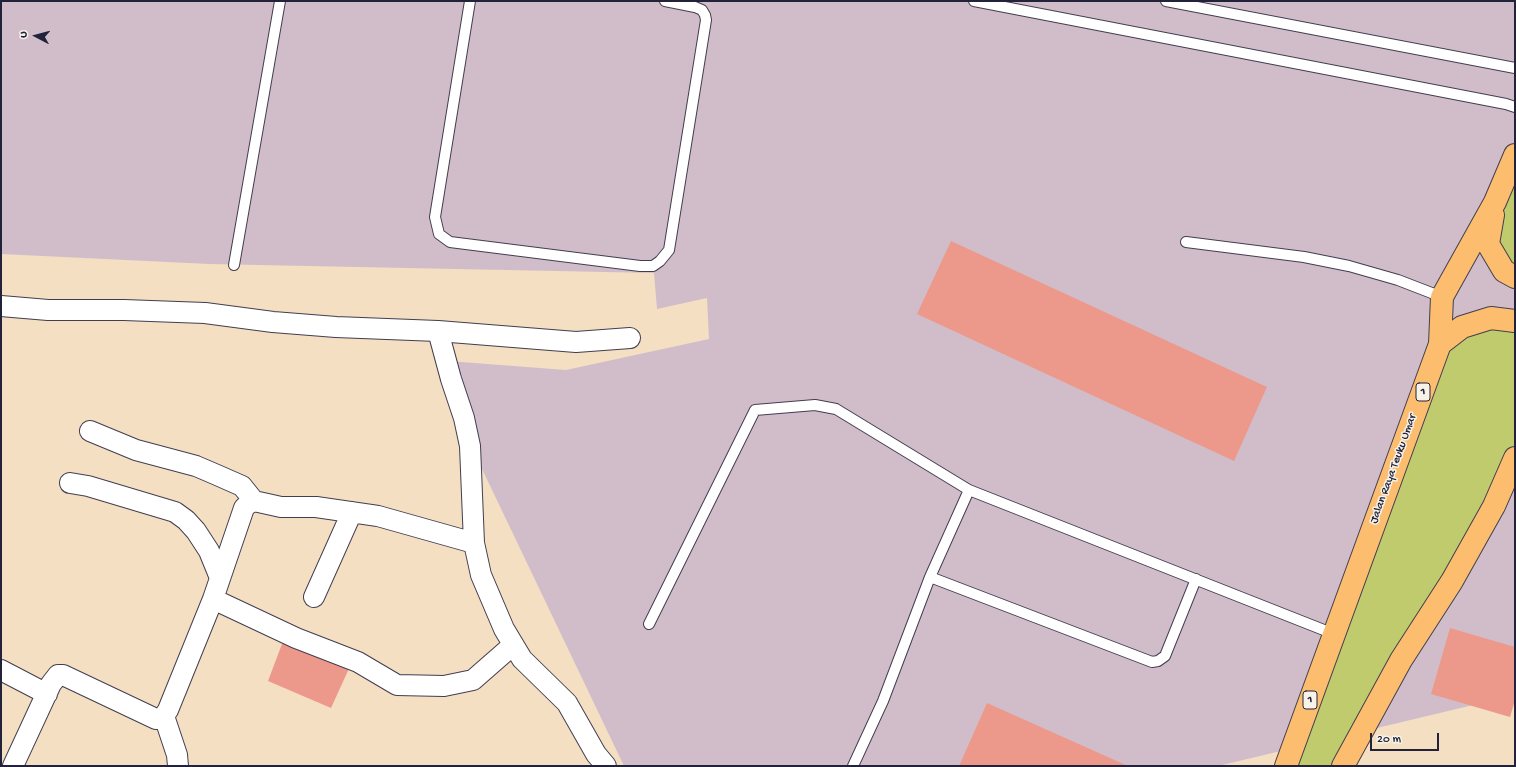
<!DOCTYPE html>
<html>
<head>
<meta charset="utf-8">
<style>
	body { margin:0 }
	#map { position:relative; width:1516px; height:767px; overflow:hidden; background:#f4dfc3; font-family:"Gochi Hand",sans-serif }
	canvas { display:block }
	.frame { position:absolute; inset:0; border:2px solid #22223b; pointer-events:none }
	.north { position:absolute; left:16px; top:16px; width:40px; height:40px; -webkit-text-stroke:3px #f7f3e8; paint-order:stroke; rotate:276deg; font-size:11px; font-weight:700; line-height:16px; text-align:center; color:#22223b }
	.north::after { content:''; display:block; margin:auto; width:14px; height:18px; background:#22223b; clip-path:polygon(50% 0,100% 100%,50% 72%,0 100%) }
	.scale { position:absolute; left:1370px; top:733px; width:69px; height:18px; box-sizing:border-box; border:2px solid #22223b; border-top:0; padding-left:5px; font-size:12px; line-height:14px; white-space:nowrap; color:#22223b; -webkit-text-stroke:3px #f7f3e8; paint-order:stroke }
</style>
</head>
<body>
<div id="map">
<canvas width="1516" height="767"></canvas>
<div class="frame"></div>
<div class="north">U</div>
<div class="scale">20 m</div>
</div>
<script>
const context = document.querySelector('canvas').getContext('2d');
context.lineJoin = 'round';
function paint(path, color) { context.fillStyle = color; context.fill(path, 'evenodd'); }
const toPath = rows => new Path2D(rows.map(r => 'M' + r).join(''));
function trace(path, color, width, dash) { context.strokeStyle = color; context.lineWidth = width; context.lineCap = dash ? 'butt' : 'round'; context.setLineDash(dash || []); context.stroke(path); }
function write(font, color, halo, rows, align = 'center') {
  context.font = font + ' "Gochi Hand",sans-serif'; context.lineWidth = 3; context.setLineDash([]); context.textBaseline = 'middle'; context.strokeStyle = halo; context.fillStyle = color; for (const [text, x, y, turn = 0] of rows) {
    context.save(); context.translate(x, y); context.rotate((+turn || 0) * Math.PI / 180); context.textAlign = isNaN(turn) ? turn : align; if (halo) context.strokeText(text, 0, 0); context.fillText(text, 0, 0); context.restore();
  }
}
const industrial = toPath([
	[1,1,1515,1,1515,695,1218,766,624,766,461,425,448,361,566,370,709,339,707,298,657,309,654,273,209,264,1,254]
]);
const green = toPath([
	[1515,155,1515,277,1488,244],
	[1515,321,1515,458,1343,766,1286,766,1440,344]
]);
const building = toPath([
	[951,241,1267,387,1234,461,917,314],
	[1450,628,1515,647,1515,700,1510,717,1431,694],
	[285,636,352,662,331,708,268,681],
	[987,703,1128,766,959,766]
]);
const service = toPath([
	[470,1,435,217,439,234,450,242,640,266,653,266,660,261,669,250,706,20,705,15,702,10,695,7,665,1],
	[974,1,1506,104,1515,107],
	[1166,1,1515,68],
	[1186,242,1304,257,1349,266,1398,280,1442,297],
	[234,265,280,1],
	[930,577,1152,662,1158,661,1165,656,1196,579],
	[649,624,755,410,815,405,836,409,969,490,1334,634],
	[853,766,883,701,930,577,969,490]
]);
const minor = toPath([
	[1,306,48,310,124,310,205,313,273,322,336,327,438,331,576,342,630,338],
	[438,331,451,379,464,418,470,446,474,543,481,575,504,629,522,659,567,703,596,754,606,766],
	[90,431,136,450,196,466,217,475,242,486,254,501],
	[70,483,88,486,175,512,186,520,196,531,209,551,220,578],
	[314,597,352,512],
	[213,599,296,638,358,662,397,685,444,686,473,680,513,645],
	[1,670,47,694],
	[164,716,177,755,178,766],
	[13,766,51,684,58,675,63,675,156,719,161,718,164,716,168,710,213,599,244,508,248,504,254,501,281,507,316,507,378,516,474,543]
]);
const trunk = toPath([
	[1493,215,1488,244,1504,271,1515,277],
	[1440,344,1462,327,1491,318,1515,321],
	[1286,766,1440,344,1442,297,1495,202,1515,155],
	[1343,766,1401,660,1452,581,1494,506,1515,458]
]);
const shields = [
	[1423,392,14],
	[1310,700,14]
];
const shieldNames = [
	["1",1423,392],
	["1",1310,700]
];
const streetNames = [
	["Jalan Raya Teuku Umar",1394,469,-70]
];
paint(industrial, '#d1bdc9');
paint(green, '#bfcb6d');
paint(building, '#ec998b');
trace(service, '#423e4f', 12);
trace(minor, '#423e4f', 22);
trace(trunk, '#423e4f', 24);
trace(service, '#fff', 10);
trace(minor, '#fff', 20);
trace(trunk, '#fcbd6e', 22);
for (const [x, y, w] of shields) { const box = new Path2D(); box.roundRect(x - w / 2, y - 9, w, 18, 3); context.fillStyle = '#f7f3e8'; context.fill(box); trace(box, '#22223b', 1); }
write('bold 11px', '#22223b', null, shieldNames);
write('12px', '#22223b', '#f7f3e8', streetNames);
</script>
</body>
</html>
